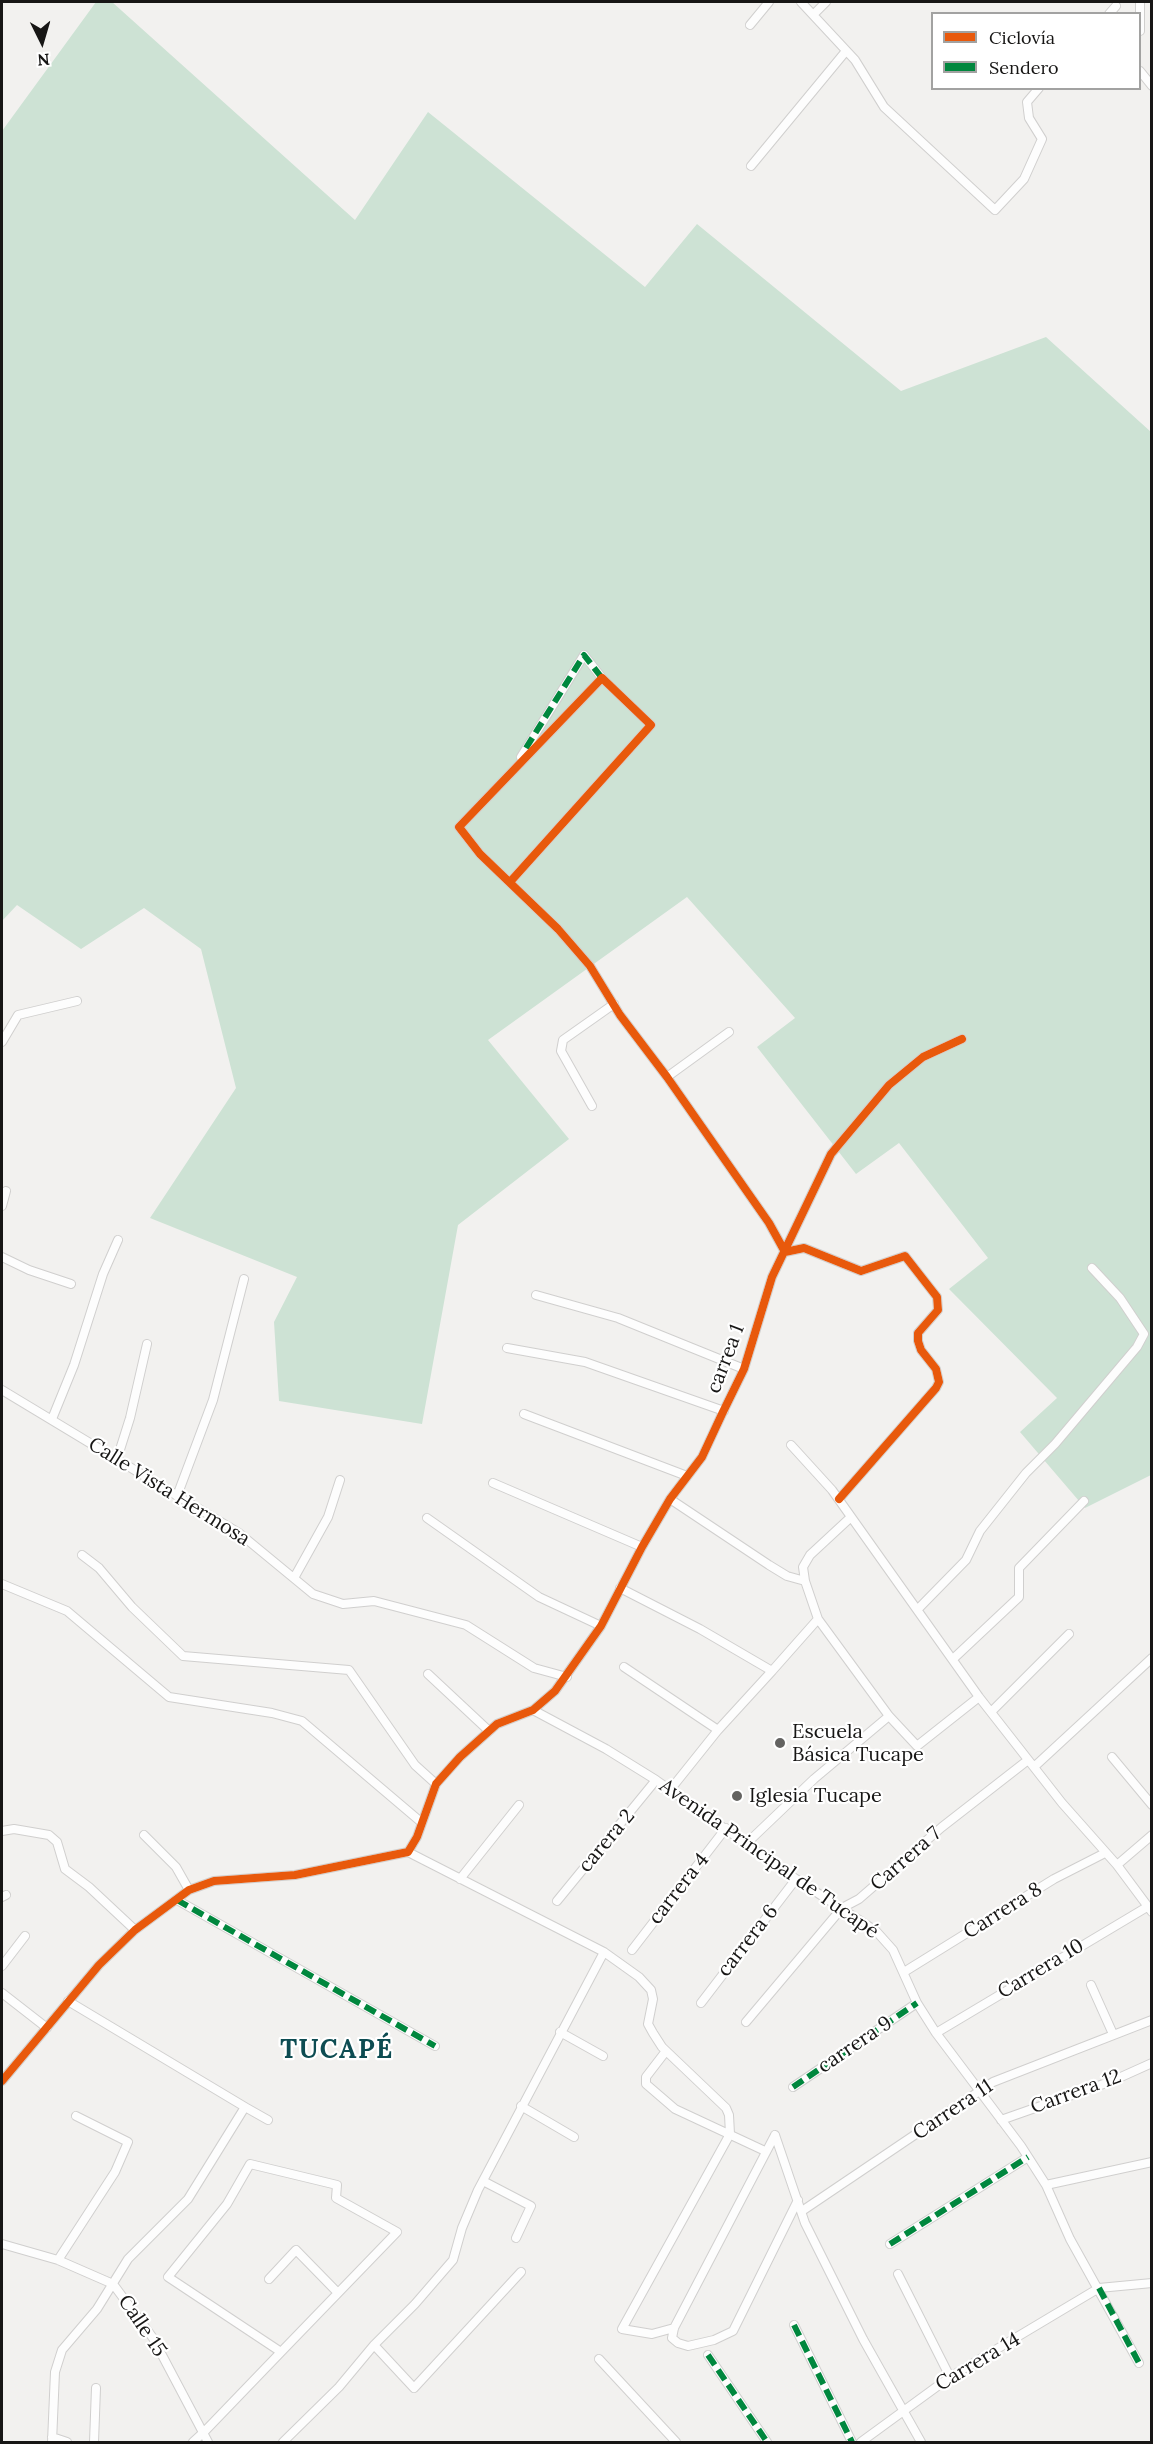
<!DOCTYPE html>
<html>
<head>
<meta charset="utf-8">
<style>
	body { margin:0 }
	#map { position:relative; width:1153px; height:2444px; overflow:hidden; background:#f2f1ef; font-family:Lora,serif }
	canvas { display:block }
	.frame { position:absolute; inset:0; border:3px solid #171615; pointer-events:none }
	.legend { position:absolute; left:931px; top:12px; width:210px; height:78px; box-sizing:border-box; background:#fff; border:2px solid #a2a2a1; margin:0; padding:8px 10px; list-style:none; font-size:18px; color:#171615 }
	.legend li { display:flex; align-items:center; gap:12px; height:30px }
	.legend b { width:30px; border:2px solid #a2a2a1 }
	.north { position:absolute; left:12px; top:12px; width:60px; height:60px; -webkit-text-stroke:4px #fff; paint-order:stroke; rotate:175deg; font-size:16px; font-weight:700; line-height:24px; text-align:center; color:#171615 }
	.north::after { content:''; display:block; margin:auto; width:21px; height:27px; background:#171615; clip-path:polygon(50% 0,100% 100%,50% 72%,0 100%) }
</style>
</head>
<body>
<div id="map">
<canvas width="1153" height="2444"></canvas>
<div class="frame"></div>
<ul class="legend">
<li><b style="height:8px;background:#e8590c"></b>Ciclovía</li>
<li><b style="height:8px;background:#00873e"></b>Sendero</li>
</ul>
<div class="north">N</div>
</div>
<script>
const context = document.querySelector('canvas').getContext('2d');
context.lineJoin = 'round';
function paint(path, color) { context.fillStyle = color; context.fill(path, 'evenodd'); }
const toPath = rows => new Path2D(rows.map(r => 'M' + r).join(''));
function trace(path, color, width, dash) { context.strokeStyle = color; context.lineWidth = width; context.lineCap = dash ? 'butt' : 'round'; context.setLineDash(dash || []); context.stroke(path); }
function write(font, color, halo, rows, align = 'center') {
  context.font = font + ' Lora,serif'; context.lineWidth = 4.5; context.setLineDash([]); context.textBaseline = 'middle'; context.strokeStyle = halo; context.fillStyle = color; for (const [text, x, y, turn = 0] of rows) {
    context.save(); context.translate(x, y); context.rotate((+turn || 0) * Math.PI / 180); context.textAlign = isNaN(turn) ? turn : align; if (halo) context.strokeText(text, 0, 0); context.fillText(text, 0, 0); context.restore();
  }
}
const green = toPath([
	[96,2,112,2,355,220,428,112,645,287,697,224,901,391,1046,337,1151,432,1151,1475,1085,1508,1020,1432,1057,1398,949,1289,988,1258,899,1143,856,1174,757,1047,795,1018,687,897,488,1040,569,1139,458,1225,422,1424,279,1401,274,1322,297,1277,150,1218,236,1088,201,949,144,908,81,949,17,905,2,921,2,131]
]);
const minor = toPath([
	[801,2,855,60,884,107,995,210,1024,179,1042,139,1029,118,1027,102,1039,88],
	[1109,14,1116,6],
	[813,15,826,2],
	[750,25,769,2],
	[1140,31,1140,2],
	[1140,71,1152,86],
	[751,166,846,51],
	[521,757,584,655,602,678],
	[510,882,651,725,602,678,459,827,480,854,558,929,590,966,620,1015,667,1077,769,1223,785,1252,804,1248,861,1271,905,1256,937,1297,938,1310,918,1333,918,1341,921,1350,936,1369,939,1382,936,1388,839,1499],
	[2,1042,18,1015,77,1001],
	[667,1077,729,1032],
	[592,1106,561,1051,563,1040,614,1004],
	[2,1206,6,1191],
	[2,1257,29,1270,71,1284],
	[536,1295,618,1318,744,1369],
	[507,1348,585,1362,724,1411],
	[2,1390,239,1533,313,1594,343,1604,374,1601,466,1625,534,1668,567,1677],
	[524,1414,687,1476],
	[52,1419,74,1365,103,1274,118,1240],
	[791,1445,832,1490,979,1697,1062,1803,1117,1865,1152,1912],
	[117,1459,130,1418,147,1344],
	[493,1483,642,1547],
	[177,1496,213,1400,244,1279],
	[670,1499,769,1565,787,1576,805,1581,818,1619,889,1716,917,1746,979,1697],
	[427,1518,539,1597,601,1626],
	[82,1555,99,1568,132,1607,183,1656,349,1670,415,1765,436,1784],
	[294,1578,328,1517,340,1480],
	[805,1581,803,1567,810,1555,851,1517],
	[2,1584,67,1611,169,1697,272,1713,302,1721,421,1822],
	[620,1588,700,1629,772,1671,818,1619],
	[918,1609,966,1560,980,1531,1026,1473,1055,1444,1137,1347,1144,1334,1120,1298,1092,1268],
	[953,1659,1019,1597,1019,1568,1084,1501],
	[624,1667,718,1730,670,1790],
	[428,1674,489,1731],
	[533,1710,606,1749,656,1780,796,1879,876,1931,893,1950,917,2003,936,2033,1021,2146,1046,2185,1070,2239,1139,2363],
	[991,1712,1069,1634],
	[718,1730,772,1671],
	[1112,1757,1152,1805],
	[1034,1767,1152,1658],
	[2,1831,14,1829,49,1835,57,1842,65,1869,89,1887,135,1930],
	[144,1835,176,1867,189,1890],
	[747,1843,814,1779,889,1716],
	[1117,1865,1152,1835],
	[460,1879,519,1805],
	[2,1897,6,1895],
	[177,1900,435,2046],
	[557,1901,656,1780],
	[632,1950,726,1828],
	[604,1952,639,1977,651,1990,653,1999,648,2024,653,2033,662,2047,726,2108,729,2115,730,2134,622,2329,652,2334,674,2328],
	[2,1966,25,1936],
	[904,1972,1054,1879,1105,1853],
	[1091,1985,1113,2034],
	[2,1993,47,2028],
	[701,2003,796,1879],
	[746,2022,842,1908,859,1899,942,1827,1028,1760],
	[560,2032,603,2056],
	[936,2033,1147,1907],
	[666,2051,646,2077,646,2084,675,2109,765,2151],
	[2,2081,99,1965,135,1930,189,1890,214,1881,295,1875,408,1852,417,1837,436,1784,460,1757,497,1724,533,1710,555,1691,601,1626,642,1547,670,1499,702,1457,722,1414,744,1369,772,1277,831,1154,889,1085,923,1057,962,1039],
	[793,2087,917,2003],
	[521,2106,574,2137],
	[245,2107,268,2120],
	[1001,2120,1112,2081,1152,2063],
	[775,2135,674,2328,672,2338,678,2343,688,2346,714,2340,733,2331,798,2200],
	[775,2135,805,2223,863,2339,921,2442],
	[483,2181,531,2206,516,2238],
	[1046,2185,1152,2162],
	[802,2211,993,2082,1152,2020],
	[2,2244,58,2260,113,2284,153,2338,208,2442],
	[890,2244,1028,2157],
	[58,2260,115,2172,128,2142,76,2116],
	[898,2274,950,2377],
	[269,2279,296,2250,338,2293],
	[794,2325,852,2442],
	[374,2345,414,2388,521,2272],
	[708,2355,767,2442],
	[599,2359,676,2442],
	[52,2437,67,2442],
	[52,2442,55,2372,62,2350,97,2309,128,2259,188,2199,245,2107,68,2001],
	[94,2442,96,2388],
	[193,2442,204,2432,281,2352,397,2232,336,2198,337,2185,250,2164,227,2204,168,2277,281,2352],
	[283,2442,339,2387,374,2345,415,2304,453,2260,462,2228,478,2190,604,1952,408,1852],
	[861,2442,950,2377,1099,2288,1152,2283]
]);
const quiet = toPath([
	[526,748,584,655,602,678],
	[177,1900,435,2046],
	[793,2087,917,2003],
	[890,2244,1028,2157],
	[1099,2288,1139,2363],
	[794,2325,852,2442],
	[708,2355,767,2442]
]);
const cycleway = toPath([
	[510,882,651,725,602,678,459,827,480,854,558,929,590,966,620,1015,667,1077,769,1223,785,1252,804,1248,861,1271,905,1256,937,1297,938,1310,918,1333,918,1341,921,1350,936,1369,939,1382,936,1388,839,1499],
	[2,2081,99,1965,135,1930,189,1890,214,1881,295,1875,408,1852,417,1837,436,1784,460,1757,497,1724,533,1710,555,1691,601,1626,642,1547,670,1499,702,1457,722,1414,744,1369,772,1277,831,1154,889,1085,923,1057,962,1039]
]);
const markers = [
	[780,1743,6,"#646361"],
	[737,1796,6,"#646361"]
];
const streetNames = [
	["carrea 1",726,1359,-69],
	["Calle Vista Hermosa",169,1492,32],
	["carera 2",607,1841,-50],
	["Avenida Principal de Tucapé",769,1859,35],
	["Carrera 7",906,1859,-41],
	["carrera 4",679,1889,-52],
	["Carrera 8",1003,1911,-32],
	["carrera 6",748,1941,-52],
	["Carrera 10",1041,1969,-31],
	["carrera 9",855,2045,-34],
	["Carrera 12",1076,2092,-20],
	["Carrera 11",953,2110,-34],
	["Calle 15",142,2326,56],
	["Carrera 14",978,2362,-31]
];
const poiNames = [
	["Escuela",792,1732],
	["Básica Tucape",792,1755],
	["Iglesia Tucape",749,1796]
];
const districtNames = [
	["TUCAPÉ",337,2051]
];
paint(green, '#cde2d4');
trace(minor, '#d0cfce', 10);
trace(minor, '#fdfdfd', 8);
trace(quiet, '#00873e', 6, [12, 6]);
trace(cycleway, '#e8590c', 8);
for (const [x, y, r, color] of markers) { const dot = new Path2D(); dot.arc(x, y, r, 0, 2 * Math.PI); context.fillStyle = color; context.fill(dot); trace(dot, '#fff', 2); }
write('20px', '#171615', '#fff', streetNames);
write('20px', '#171615', '#fff', poiNames, 'left');
context.letterSpacing = '1.5px';
write('bold 26px', '#0d4c52', '#fff', districtNames);
context.letterSpacing = '0px';
</script>
</body>
</html>
